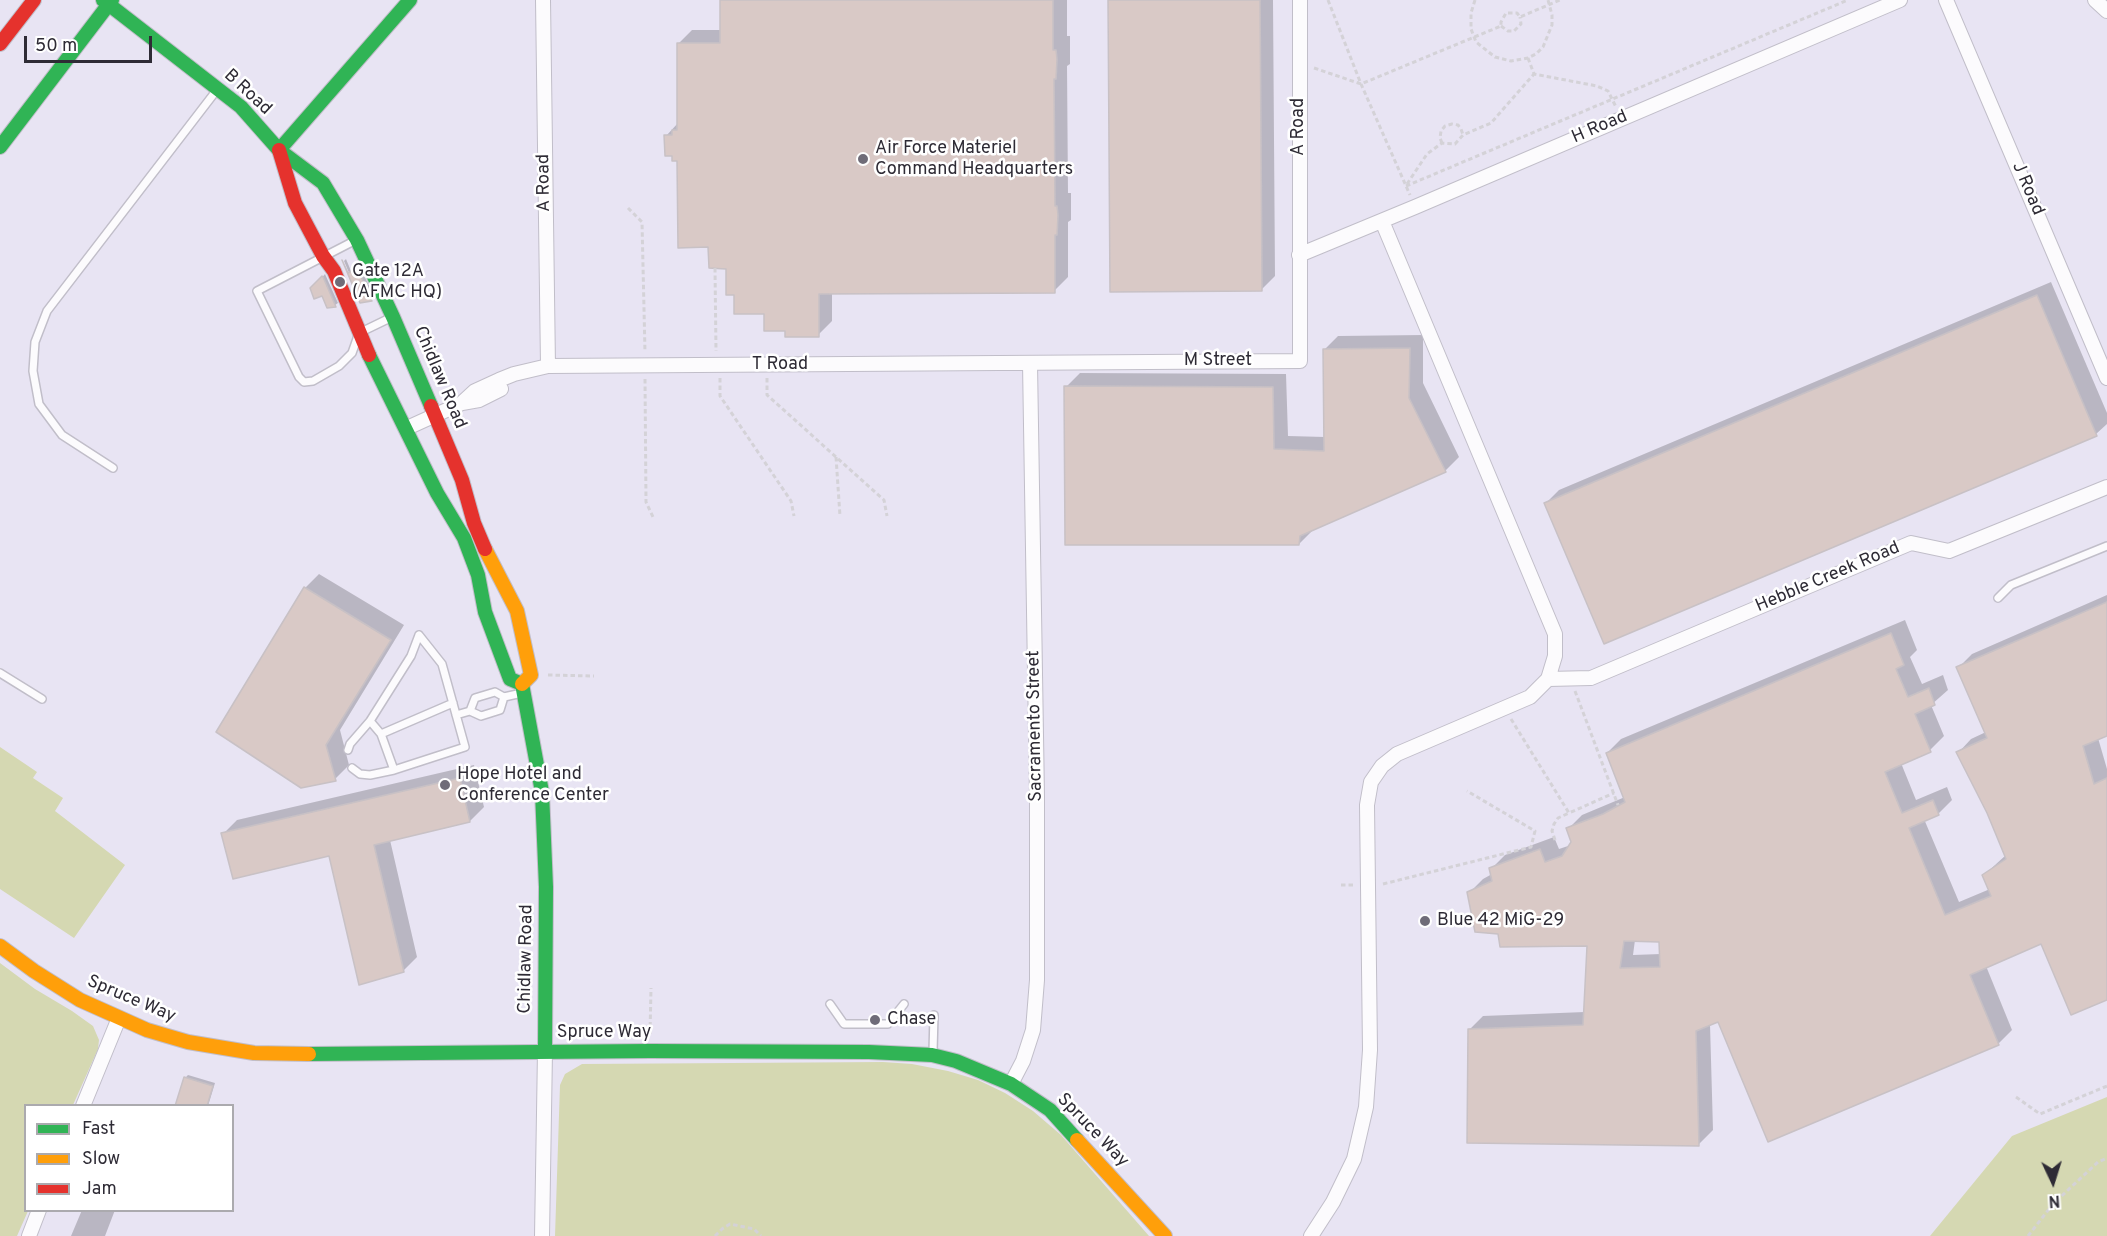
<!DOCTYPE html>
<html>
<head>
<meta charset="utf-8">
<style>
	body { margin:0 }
	#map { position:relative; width:2107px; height:1236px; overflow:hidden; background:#e8e4f3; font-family:Overpass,sans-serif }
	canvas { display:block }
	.legend { position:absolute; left:24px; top:1104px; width:210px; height:108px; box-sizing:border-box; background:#fff; border:2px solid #abaaae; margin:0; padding:8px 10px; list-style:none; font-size:18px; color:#2e2b35 }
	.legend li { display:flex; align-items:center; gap:12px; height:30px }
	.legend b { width:30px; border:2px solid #abaaae }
	.north { position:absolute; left:2023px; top:1152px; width:60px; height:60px; -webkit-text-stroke:4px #fff; paint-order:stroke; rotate:176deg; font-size:16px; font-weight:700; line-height:24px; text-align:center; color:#2e2b35 }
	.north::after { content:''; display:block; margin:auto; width:21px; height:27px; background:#2e2b35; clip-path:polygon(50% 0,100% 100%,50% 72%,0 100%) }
	.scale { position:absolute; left:24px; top:36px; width:128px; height:27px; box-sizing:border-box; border:3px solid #2e2b35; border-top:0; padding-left:8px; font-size:18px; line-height:21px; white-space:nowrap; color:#2e2b35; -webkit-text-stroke:4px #fff; paint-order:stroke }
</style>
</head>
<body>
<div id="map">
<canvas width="2107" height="1236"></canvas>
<ul class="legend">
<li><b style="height:8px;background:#30b455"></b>Fast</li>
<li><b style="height:8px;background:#ff9f0a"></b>Slow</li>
<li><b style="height:8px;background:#e5322d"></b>Jam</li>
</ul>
<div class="north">N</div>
<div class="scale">50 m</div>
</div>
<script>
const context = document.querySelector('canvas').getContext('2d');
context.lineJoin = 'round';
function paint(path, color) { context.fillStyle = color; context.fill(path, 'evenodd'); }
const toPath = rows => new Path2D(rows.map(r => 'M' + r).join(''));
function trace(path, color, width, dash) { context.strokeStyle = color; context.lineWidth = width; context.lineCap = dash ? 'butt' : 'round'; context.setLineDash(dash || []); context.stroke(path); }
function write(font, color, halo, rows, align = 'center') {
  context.font = font + ' Overpass,sans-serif'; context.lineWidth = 5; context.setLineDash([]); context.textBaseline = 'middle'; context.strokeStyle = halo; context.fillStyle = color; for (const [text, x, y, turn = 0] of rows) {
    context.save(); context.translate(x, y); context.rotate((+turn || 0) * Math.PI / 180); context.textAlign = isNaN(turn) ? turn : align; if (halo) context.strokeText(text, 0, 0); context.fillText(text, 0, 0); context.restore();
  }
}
const green = toPath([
	[0,747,37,772,33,778,63,798,55,811,125,865,74,938,0,889],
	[0,963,35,989,72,1011,93,1026,99,1040,98,1049,73,1105,26,1106,26,1210,28,1211,17,1236,0,1236],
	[883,1062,912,1064,948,1071,978,1080,1005,1093,1033,1111,1061,1135,1149,1236,555,1236,560,1085,565,1074,582,1064],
	[2107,1097,2107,1236,1930,1236,2012,1136]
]);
const shadow = toPath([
	[722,0,1067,0,1067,36,1070,36,1070,64,1067,66,1068,193,1071,193,1071,220,1068,222,1068,277,1054,291,832,293,832,321,818,335,786,330,766,312,735,294,728,267,710,246,679,160,666,136,678,123,678,44,692,30,722,30],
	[1109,0,1273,0,1275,276,1261,290],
	[346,259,351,271,360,267,374,296,371,299,361,301,344,261],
	[325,274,338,303,335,305,323,294,312,289],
	[2051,282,2107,413,2107,424,2096,434,1545,504,1559,490],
	[1423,335,1423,383,1459,457,1445,471,1313,530,1299,544,1066,387,1080,373,1286,374,1288,436,1325,437,1324,350,1338,336],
	[319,574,404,625,340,730,349,765,335,779,302,786,305,588],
	[2107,595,2107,735,2098,738,2107,769,2107,998,2042,942,1986,966,2012,1030,1998,1044,1719,1020,1710,1024,1713,1130,1699,1144,1469,1030,1483,1016,1585,1012,1588,944,1500,933,1469,893,1483,879,1492,874,1491,869,1505,855,1554,837,1559,849,1571,845,1573,842,1568,829,1582,815,1625,797,1607,753,1621,739,1905,620,1917,650,1910,657,1922,684,1943,675,1948,690,1931,705,1944,736,1930,750,1901,763,1916,800,1947,787,1952,800,1938,814,1924,819,1959,902,1990,889,1984,875,2006,855,1989,812,1958,753,1971,739,1986,732,1958,668,1972,654],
	[1635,940,1661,940,1661,954,1633,955],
	[474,765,484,807,470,821,390,840,417,957,403,971,330,855,223,834,237,820],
	[188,1075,215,1083,208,1106,187,1106,185,1078],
	[82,1210,115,1210,105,1236,71,1236]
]);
const building = toPath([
	[720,0,1053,0,1053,50,1056,50,1057,59,1056,79,1054,79,1055,206,1057,206,1058,215,1057,235,1055,235,1055,293,819,294,819,337,785,337,785,331,764,331,764,314,734,314,734,295,726,295,726,269,709,268,708,247,678,248,677,161,672,161,672,156,665,156,664,135,672,135,672,130,677,130,677,43,720,43,720,0],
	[1108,0,1260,0,1262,291,1110,292,1108,0],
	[342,260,348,273,357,268,372,301,360,303,342,260],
	[322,276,323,277,336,307,327,308,322,296,314,299,310,288,322,276],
	[2037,295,2097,436,1604,644,1544,503,2037,295],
	[1410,348,1409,398,1446,472,1300,536,1299,545,1065,545,1064,386,1273,387,1274,449,1324,451,1323,349,1410,348],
	[304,587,391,640,326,745,336,781,301,788,216,732,304,587],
	[2107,602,2107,736,2083,746,2094,784,2107,778,2107,1000,2071,1015,2041,944,1970,975,1999,1045,1768,1142,1718,1022,1696,1031,1699,1146,1467,1143,1468,1029,1583,1025,1587,946,1500,947,1498,934,1475,932,1467,892,1492,881,1489,868,1540,849,1545,862,1562,856,1571,842,1566,828,1603,814,1625,802,1606,753,1891,633,1904,665,1896,669,1908,697,1929,688,1935,705,1915,714,1931,752,1885,772,1902,813,1933,800,1939,815,1909,828,1945,915,1991,896,1982,875,2006,859,1987,813,1956,752,1987,738,1956,667,2107,602],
	[1624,941,1659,942,1660,967,1620,968,1624,941],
	[460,778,470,822,374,845,404,972,359,985,329,856,233,879,221,833,460,778],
	[184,1077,213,1086,207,1106,175,1106,184,1077]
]);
const path = toPath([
	[1328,0,1361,84,1410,195],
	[1475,0,1471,13,1471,29,1476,42,1495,57,1511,61,1528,58,1536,54,1543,47,1552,25,1552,15,1548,0],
	[1501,26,1508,31,1514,31,1521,24,1520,17],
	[1528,58,1534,74,1597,86,1608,91,1616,107],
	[1314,68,1361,84,1501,26,1501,22,1506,13,1517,13,1520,17,1560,0],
	[1442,143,1440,138,1441,131,1445,126,1452,124,1458,125,1461,129,1463,135],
	[1407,184,1427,154,1442,143,1455,144,1463,135,1491,123,1534,74],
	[1406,186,1848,0],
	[628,208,642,222,645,352],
	[715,268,716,351],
	[720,378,720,396,791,501,794,516],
	[767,378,767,395,884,500,887,516],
	[645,379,646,502,653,517],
	[836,457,840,516],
	[548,675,594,676],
	[1575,691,1618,805],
	[1511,719,1569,813,1614,793],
	[1555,840,1552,831,1554,824,1558,818,1569,813],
	[1383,884,1531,847,1535,831,1467,791],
	[1341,885,1353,885],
	[650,1034,651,988],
	[2016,1097,2040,1114,2107,1086],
	[715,1236,722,1229,730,1224,754,1229,761,1236],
	[2028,1236,2053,1204,2098,1162,2107,1158]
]);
const lane = toPath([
	[354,241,257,291,299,377,304,382,313,381,339,366,352,353,359,333,390,318],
	[113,468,62,435,39,404,33,371,35,342,47,311,216,91],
	[1998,598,2011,585,2107,546],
	[0,673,42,699],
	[470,711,475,698,495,692,504,697,522,693],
	[456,715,470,711,481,716,500,710,504,697],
	[370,721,381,734,394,770],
	[381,734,453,703],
	[348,750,350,744,370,721,411,656,419,635],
	[352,768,360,774,370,775,394,770,465,747,442,664,419,635],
	[830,1004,844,1024,888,1024,904,1004],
	[933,1052,934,1015]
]);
const street = toPath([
	[543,0,548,366],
	[1946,0,2107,378],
	[2095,0,2107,11],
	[1299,255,1415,207,1900,0],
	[462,403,475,391,499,380,514,374,548,366,1300,361,1300,0],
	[407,428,462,403,479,400,501,389],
	[1548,679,1591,678,1911,543,1949,551,2107,487],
	[1011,1084,1023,1061,1033,1030,1037,980,1037,797,1030,363],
	[83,1106,119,1018],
	[29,1236,39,1210],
	[542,1236,545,1051],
	[1311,1236,1333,1202,1354,1159,1366,1107,1370,1050,1367,805,1371,782,1382,766,1397,754,1530,697,1548,679,1555,656,1555,634,1382,221]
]);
const fast = toPath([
	[103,0,241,107,279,150,323,183,357,240,393,317,431,406],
	[0,147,112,0],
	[279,150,410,0],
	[369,355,437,493,464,538,478,575,485,612,510,679,522,684],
	[522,684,542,792,546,887,545,1051],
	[309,1054,650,1051,869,1052,932,1055,956,1061,1011,1084,1050,1110,1077,1140]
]);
const slow = toPath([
	[485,549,517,611,531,675,522,684],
	[0,946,34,971,80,1000,147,1030,188,1042,254,1053,309,1054],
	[1077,1140,1165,1236]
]);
const jam = toPath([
	[0,44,34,0],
	[279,150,295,203,323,256,334,271,369,355],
	[431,406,462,480,474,523,485,549]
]);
const markers = [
	[863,159,6,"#6f6c78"],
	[340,282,6,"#6f6c78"],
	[445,785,6,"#6f6c78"],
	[1425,921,6,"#6f6c78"],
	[875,1020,6,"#6f6c78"]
];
const streetNames = [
	["B Road",247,93,43],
	["A Road",1299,127,-90],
	["H Road",1600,128,-23],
	["A Road",545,183,-91],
	["J Road",2027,189,67],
	["M Street",1218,361],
	["T Road",780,365],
	["Chidlaw Road",439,378,67],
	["Hebble Creek Road",1828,578,-23],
	["Sacramento Street",1036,726,-91],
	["Chidlaw Road",527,959,-89],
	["Spruce Way",131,1000,23],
	["Spruce Way",604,1033],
	["Spruce Way",1092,1131,46]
];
const poiNames = [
	["Air Force Materiel",875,149],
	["Command Headquarters",875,170],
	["Gate 12A",352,272],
	["(AFMC HQ)",352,293],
	["Hope Hotel and",457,775],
	["Conference Center",457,796],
	["Blue 42 MiG-29",1437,921],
	["Chase",887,1020]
];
paint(green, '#d5d8b2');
paint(shadow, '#0003');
paint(building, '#d9c9c6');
trace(building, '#c8c1c5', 1.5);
trace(lane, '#c1bec9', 10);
trace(street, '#c1bec9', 16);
trace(fast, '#c1bec9', 16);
trace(slow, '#c1bec9', 16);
trace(jam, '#c1bec9', 16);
trace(path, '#d4d2d7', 3, [4.5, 3]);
trace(lane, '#fcfbfd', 7);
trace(street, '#fcfbfd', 14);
trace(fast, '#30b455', 14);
trace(slow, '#ff9f0a', 14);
trace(jam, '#e5322d', 14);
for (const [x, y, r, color] of markers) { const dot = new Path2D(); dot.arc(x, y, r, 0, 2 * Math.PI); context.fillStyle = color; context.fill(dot); trace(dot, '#fff', 2); }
write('18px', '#2e2b35', '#fff', streetNames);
write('18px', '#2e2b35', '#fff', poiNames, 'left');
</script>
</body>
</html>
